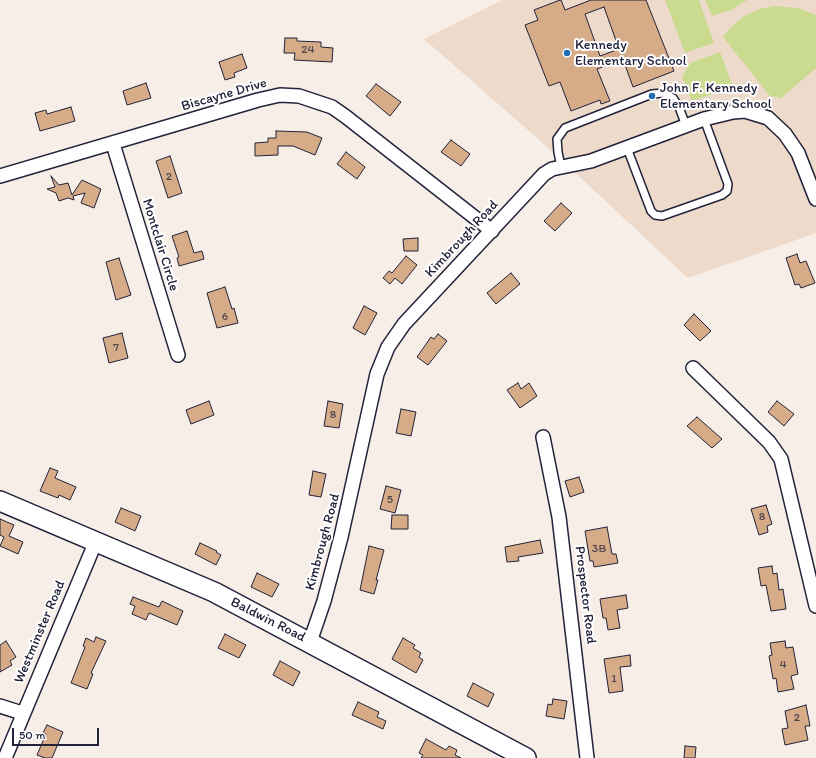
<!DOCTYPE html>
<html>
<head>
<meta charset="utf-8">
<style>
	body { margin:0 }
	#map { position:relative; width:816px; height:758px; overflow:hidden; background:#f7eee7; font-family:Itim,sans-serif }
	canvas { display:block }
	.scale { position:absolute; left:12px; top:728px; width:87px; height:18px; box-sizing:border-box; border:2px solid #22223b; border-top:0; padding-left:5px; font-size:12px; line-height:14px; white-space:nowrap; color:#22223b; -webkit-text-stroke:3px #fff; paint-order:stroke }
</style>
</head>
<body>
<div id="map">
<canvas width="816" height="758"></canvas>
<div class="scale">50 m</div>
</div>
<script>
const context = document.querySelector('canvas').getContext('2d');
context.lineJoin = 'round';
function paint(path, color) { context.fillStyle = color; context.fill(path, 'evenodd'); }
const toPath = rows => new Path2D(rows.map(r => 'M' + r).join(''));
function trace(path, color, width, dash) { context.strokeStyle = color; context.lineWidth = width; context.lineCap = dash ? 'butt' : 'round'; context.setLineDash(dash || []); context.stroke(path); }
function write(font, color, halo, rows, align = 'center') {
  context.font = font + ' Itim,sans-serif'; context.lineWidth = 4; context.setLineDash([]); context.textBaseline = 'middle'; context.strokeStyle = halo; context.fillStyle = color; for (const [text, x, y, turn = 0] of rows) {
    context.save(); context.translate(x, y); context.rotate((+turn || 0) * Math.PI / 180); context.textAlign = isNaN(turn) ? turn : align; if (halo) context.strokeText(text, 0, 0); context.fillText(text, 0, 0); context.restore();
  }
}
const built = toPath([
	[502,0,816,0,816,233,688,278,554,153,424,39]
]);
const green = toPath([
	[665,0,699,0,714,43,685,53],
	[705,0,747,0,731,10,712,16],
	[774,6,798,8,816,15,816,68,781,98,770,96,723,37,731,27,744,16,760,9],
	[720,52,733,87,692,101,682,77,690,63]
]);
const building = toPath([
	[560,0,561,0,565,10,591,0,646,0,674,71,633,87,623,59,597,69,610,101,601,104,600,100,571,111,560,82,549,86,525,25,538,20,534,10,560,0],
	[604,7,619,49,600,56,585,14,604,7],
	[285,38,297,38,297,41,321,42,321,47,333,48,332,62,294,60,295,53,284,53,285,38],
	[242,54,247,68,234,73,235,77,225,80,219,62,242,54],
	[146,83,151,98,127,105,123,91,146,83],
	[376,84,401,102,390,116,366,96,376,84],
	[71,107,75,121,40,131,35,113,46,110,47,114,71,107],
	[276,131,307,132,322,138,315,155,293,146,278,146,278,155,255,156,255,143,268,142,268,138,276,138,276,131],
	[451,140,470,154,461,166,441,152,451,140],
	[346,152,365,167,357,179,337,164,346,152],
	[170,156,182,193,168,198,156,161,170,156],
	[51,176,59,185,68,183,72,195,82,180,101,189,94,208,81,203,85,193,73,196,74,200,68,198,59,201,56,193,47,189,55,187,51,176],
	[561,203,572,213,555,231,544,221,561,203],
	[187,231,194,253,202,251,204,259,179,266,177,258,179,257,172,236,187,231],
	[418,238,418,251,404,251,403,239,418,238],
	[797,254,800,263,806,261,815,283,801,288,799,284,795,285,786,258,797,254],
	[406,256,417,265,402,284,395,278,390,284,383,278,389,271,392,273,406,256],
	[119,258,131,295,116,300,106,262,119,258],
	[511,273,520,284,496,304,487,293,511,273],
	[225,287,232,309,234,308,238,323,217,328,207,293,225,287],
	[364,306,377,313,365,335,353,328,364,306],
	[694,314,711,331,700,341,684,325,694,314],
	[122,333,128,358,109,363,103,338,122,333],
	[438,334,447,341,428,365,417,357,431,337,434,339,438,334],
	[518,383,521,389,529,383,537,396,520,408,507,390,518,383],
	[209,401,214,415,191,424,186,410,209,401],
	[328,401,343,404,339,428,324,426,328,401],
	[777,401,794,414,784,426,768,412,777,401],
	[401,409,416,412,411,436,396,433,401,409],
	[697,417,722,439,712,448,687,426,697,417],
	[50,468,58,471,55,478,76,487,70,500,59,495,58,498,40,491,50,468],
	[313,471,326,474,321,497,309,495,313,471],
	[579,477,584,492,570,497,565,481,579,477],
	[386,486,401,490,395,513,380,509,386,486],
	[766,505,772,524,767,526,768,532,759,535,751,509,766,505],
	[121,508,141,516,135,531,115,522,121,508],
	[392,515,408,515,408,529,391,529,392,515],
	[0,519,14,525,9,536,23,542,18,554,0,546,4,537,0,535,0,519],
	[607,527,612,554,616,554,618,563,594,567,593,561,590,561,585,531,607,527],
	[540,540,543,553,518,557,519,561,507,562,505,547,540,540],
	[200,543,217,551,216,552,221,555,216,565,195,554,200,543],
	[369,546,384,550,376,580,378,580,374,594,360,590,369,546],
	[772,566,773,574,777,573,779,590,783,589,786,609,771,611,766,585,761,586,758,568,772,566],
	[257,573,279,584,272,597,251,587,257,573],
	[626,595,628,608,617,610,620,628,608,630,606,618,603,618,600,599,626,595],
	[133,597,159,607,162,601,183,611,177,625,149,613,146,620,132,614,135,606,130,604,133,597],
	[225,634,246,645,239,658,218,648,225,634],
	[96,637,106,641,91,673,93,674,87,689,71,683,85,647,83,646,86,638,94,642,96,637],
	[403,638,415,645,413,648,421,653,419,657,423,660,416,673,392,659,403,638],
	[6,641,16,657,10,661,12,665,0,672,0,645,6,641],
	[785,641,786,648,793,647,798,674,791,676,794,689,778,692,776,678,773,679,769,656,772,655,770,643,785,641],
	[630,655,631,666,620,667,623,691,609,693,604,659,630,655],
	[280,661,300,672,293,686,273,675,280,661],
	[473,683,494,694,488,707,467,696,473,683],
	[553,699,567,701,564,719,546,716,548,704,552,705,553,699],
	[358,702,379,712,377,717,386,721,383,729,352,715,358,702],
	[806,705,810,726,805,726,808,740,785,745,782,729,788,728,785,711,806,705],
	[47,725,63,732,52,758,45,758,37,755,46,734,43,733,47,725],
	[426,739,446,750,449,746,457,750,455,755,461,758,421,758,423,755,419,753,426,739],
	[685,746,696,747,695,758,684,758,685,746]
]);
const lane = toPath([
	[627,148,651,211,655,215,662,216,722,195,727,191,728,184,704,119],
	[561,167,558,152,557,139,565,128,652,94,663,93,673,98,679,107,686,126]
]);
const street = toPath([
	[113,144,178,355],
	[0,176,258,100,280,95,299,96,332,107,345,116,492,231],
	[693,368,769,442,781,459,816,606],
	[543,437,559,517,587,758],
	[310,642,324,601,341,537,377,374,388,347,404,324,544,174,552,169,591,161,704,119,733,112,745,111,768,118,785,134,798,153,816,199],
	[0,706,22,713],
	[5,758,96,541]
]);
const secondary = toPath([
	[0,501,214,592,526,758]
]);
const markers = [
	[567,53,4,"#1f6fb2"],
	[652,96,4,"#1f6fb2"]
];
const numberNames = [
	["24",308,50],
	["2",169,177],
	["6",225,317],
	["7",116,348],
	["8",333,415],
	["5",390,500],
	["8",762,517],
	["3B",599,549],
	["4",783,665],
	["1",614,679],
	["2",797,718]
];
const poiNames = [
	["Kennedy",575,45],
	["Elementary School",575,61],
	["John F. Kennedy",660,88],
	["Elementary School",660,104]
];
const streetNames = [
	["Biscayne Drive",224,95,-16],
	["Kimbrough Road",462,239,-47],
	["Montclair Circle",160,245,73],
	["Kimbrough Road",323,542,-75],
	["Prospector Road",585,595,83],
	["Baldwin Road",268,620,27],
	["Westminster Road",40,632,-67]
];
paint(built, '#eddaca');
paint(green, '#cadb90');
paint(building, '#d5ac87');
trace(building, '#22223b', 1);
trace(lane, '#22223b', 10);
trace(street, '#22223b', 16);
trace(secondary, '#22223b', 22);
trace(lane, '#fff', 7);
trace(street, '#fff', 13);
trace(secondary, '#fff', 19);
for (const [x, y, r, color] of markers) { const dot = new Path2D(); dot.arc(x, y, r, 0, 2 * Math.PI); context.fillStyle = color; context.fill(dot); trace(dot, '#fff', 1.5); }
write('12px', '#4f444e', null, numberNames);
write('14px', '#22223b', '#fff', poiNames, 'left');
write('14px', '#22223b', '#fff', streetNames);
</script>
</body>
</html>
